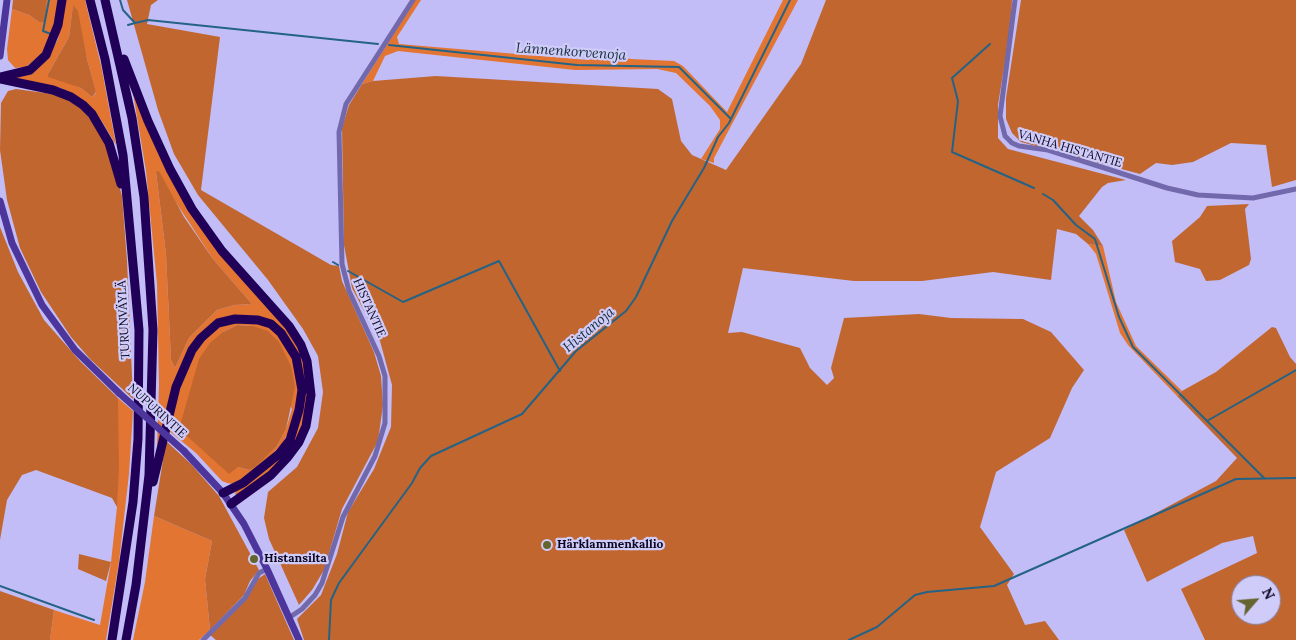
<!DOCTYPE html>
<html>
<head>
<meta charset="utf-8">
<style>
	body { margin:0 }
	#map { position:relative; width:1296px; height:640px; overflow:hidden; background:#c2bdf7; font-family:Lora,serif }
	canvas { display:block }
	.north { position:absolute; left:1231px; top:575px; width:50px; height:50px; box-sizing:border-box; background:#d0ccf9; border:1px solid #827da2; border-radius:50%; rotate:63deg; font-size:14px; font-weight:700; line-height:20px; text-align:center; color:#0c0720 }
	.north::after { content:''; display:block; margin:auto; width:18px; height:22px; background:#646431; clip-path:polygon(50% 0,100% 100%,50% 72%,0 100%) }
</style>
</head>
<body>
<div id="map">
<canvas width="1296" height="640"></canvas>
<div class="north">N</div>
</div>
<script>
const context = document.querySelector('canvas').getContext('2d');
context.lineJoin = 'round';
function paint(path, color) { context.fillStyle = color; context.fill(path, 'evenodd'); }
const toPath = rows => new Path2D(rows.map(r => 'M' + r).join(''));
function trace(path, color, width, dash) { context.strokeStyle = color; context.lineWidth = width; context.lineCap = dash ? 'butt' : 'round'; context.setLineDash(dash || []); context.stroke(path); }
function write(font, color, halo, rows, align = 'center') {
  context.font = font + ' Lora,serif'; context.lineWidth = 4.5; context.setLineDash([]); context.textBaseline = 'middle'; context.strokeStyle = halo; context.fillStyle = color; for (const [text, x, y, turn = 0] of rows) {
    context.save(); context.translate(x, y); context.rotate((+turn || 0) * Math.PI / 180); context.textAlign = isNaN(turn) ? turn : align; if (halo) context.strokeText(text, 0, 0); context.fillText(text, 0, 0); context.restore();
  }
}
const green = toPath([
	[47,0,58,0,53,31,41,55,26,67,15,68,8,60,7,49,12,9,29,15,39,22,44,22],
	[65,0,85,0,101,65,116,145,101,120,91,107,78,97,61,88,12,78,24,76,35,70,51,52,58,39],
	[73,6,96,93,92,97,81,88,48,74,69,37],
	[415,0,421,0,397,37,399,44,588,60,613,55,631,59,674,61,683,66,727,112,783,0,798,0,714,158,714,163,701,159,720,129,720,120,710,106,676,73,657,69,575,70,398,51,385,56,373,81,362,84],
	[133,93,184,200,292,335,304,362,308,400,299,435,276,466,237,495,235,494,236,491,275,462,303,411,296,351,289,338,280,327,258,316,233,315,198,337,157,447,159,385,157,284,146,171],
	[156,172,213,259,252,304,235,305,217,310,189,338,175,368,171,360,166,254],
	[1088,244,1103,246,1116,302,1136,346,1182,391,1177,396,1128,345,1120,333,1096,254],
	[247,320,270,327,281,336,291,353,299,388,291,428,282,444,256,471,233,484,227,483,222,481,196,453,168,430,179,390,191,358,205,338,224,324],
	[237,325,253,326,292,409,286,429,277,446,249,470,238,467,223,332],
	[118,398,133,411,129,474,119,562,106,640,50,640,54,610,100,625,111,562,117,507],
	[154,516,212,541,205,579,210,630,199,640,133,640,145,582]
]);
const forest = toPath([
	[13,0,47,0,45,22,39,22,29,15,12,9],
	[127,0,158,0,151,5,147,24,220,37,201,190,331,265,339,266,342,281,374,352,381,376,383,405,378,441,342,509,324,570,312,590,299,605,269,539,264,518,268,492,297,467,318,428,323,392,318,356,303,329,268,280,198,195,174,154,158,110],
	[826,0,1012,0,1011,24,998,105,998,138,1008,149,1126,180,1108,183,1102,187,1079,216,1093,230,1103,246,1088,244,1076,234,1057,229,1051,280,993,272,922,281,854,281,743,268,728,333,742,332,800,348,810,368,827,385,834,378,831,368,844,318,919,314,951,318,1023,319,1051,332,1084,370,1072,388,1050,438,996,472,980,527,1014,574,1007,585,1025,625,1045,621,1059,640,304,640,297,619,321,595,337,554,348,512,374,469,391,427,392,385,380,341,352,288,344,245,342,128,349,105,362,84,373,81,436,76,658,89,672,99,681,141,692,155,726,170,801,64],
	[1021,0,1296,0,1296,180,1272,187,1266,145,1231,143,1193,162,1172,165,1156,163,1140,174,1021,142,1012,133,1006,119,1006,98],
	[73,5,78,11,87,59,96,92,92,97,81,88,48,77,48,74,69,37],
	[16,89,60,95,79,105,99,130,112,160,122,196,127,260,133,399,90,359,71,337,41,292,20,248,7,200,0,150,1,103,8,91],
	[159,171,184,217,213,259,252,304,235,305,217,310,189,338,175,368,171,360,166,254,156,172],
	[1249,204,1245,209,1251,259,1249,265,1220,280,1206,281,1200,269,1175,262,1172,241,1200,217,1207,206],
	[0,227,18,272,44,320,80,361,118,398,119,469,117,507,112,498,36,470,22,475,7,500,0,540],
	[237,325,253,326,268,331,279,342,291,366,295,387,286,429,277,446,255,467,249,470,238,467,229,474,179,429,199,359,210,343,223,332],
	[1272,327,1276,328,1290,357,1296,364,1296,640,1205,640,1181,589,1257,553,1253,536,1222,543,1147,582,1124,530,1216,481,1237,458,1177,396,1182,391,1216,372],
	[1241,585,1271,585,1271,615,1241,615],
	[166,441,191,464,219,496,259,570,250,581,244,595,210,630,205,579,212,541,154,516],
	[79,554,111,562,106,581,78,569],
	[265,574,294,640,216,640,210,635,247,598,258,579],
	[0,591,54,610,50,640,0,640]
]);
const stream = toPath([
	[49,0,43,31,51,34],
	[120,0,123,10,135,23,148,20,378,44],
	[128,25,135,23],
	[990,44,952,78,958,101,952,152,1034,188],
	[389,45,577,65,679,67,730,118],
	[1043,194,1053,200,1076,225,1095,239,1119,317,1133,347,1264,478],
	[333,262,338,265],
	[348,271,403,302,499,261,560,371],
	[1207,421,1296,370],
	[0,586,94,620],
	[329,640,331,600,339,583,412,483,420,468,431,456,522,414,576,351,626,311,636,297,672,221,704,168,718,137,729,123,790,0],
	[849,640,877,627,915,595,927,592,994,586,1236,479,1296,478]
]);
const street = toPath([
	[1015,0,1000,116,1005,136,1012,143,1019,146,1048,150,1167,188,1198,195,1253,198,1296,189],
	[290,617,302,609,315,595,322,583,343,517,375,456,385,423,385,376,379,356,349,291,342,264,339,132,346,104,413,0],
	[203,640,245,598,259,573,267,569]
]);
const secondary = toPath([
	[0,56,7,0],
	[0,201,12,243,42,305,75,350,119,393],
	[184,451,223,493,244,524,267,569,299,640]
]);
const highway = toPath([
	[90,0,105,59,123,155,139,330,138,439,133,502,112,640],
	[105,0,132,118,144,197,153,330,149,475,136,585,126,640],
	[124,59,148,121,170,169,192,209,222,251,289,326,301,345,307,361,311,395,306,426,299,442,287,458,271,475,231,504],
	[0,77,30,70,46,55,58,25,62,0],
	[0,79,53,90,71,97,83,105,92,114,109,143,121,184],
	[153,482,176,387,192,350,201,338,218,323,235,319,258,320,271,324,281,333,296,357,302,390,299,410,290,440,279,454,243,483,223,493]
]);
const secondaryBridge = toPath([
	[119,393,184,451]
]);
const markers = [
	[547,545,5,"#646431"],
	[254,559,5,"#646431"]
];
const streetNames = [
	["VANHA HISTANTIE",1070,149,16],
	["HISTANTIE",369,308,66],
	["TURUNVÄYLÄ",124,320,-93],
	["NUPURINTIE",157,411,42]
];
const poiNames = [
	["Härklammenkallio",557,545],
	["Histansilta",264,559]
];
const waterNames = [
	["Lännenkorvenoja",571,52,4],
	["Histanoja",589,330,-40]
];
paint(green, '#e37532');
paint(forest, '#c26630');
trace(stream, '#246385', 2);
trace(street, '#7169ac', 5);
trace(secondary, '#4d369b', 7);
trace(highway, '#210057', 9);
trace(secondaryBridge, '#4d369b', 7);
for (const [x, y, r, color] of markers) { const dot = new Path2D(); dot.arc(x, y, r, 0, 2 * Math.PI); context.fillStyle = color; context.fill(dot); trace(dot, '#d0ccf9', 2); }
write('12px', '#0c0720', '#d0ccf9', streetNames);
write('bold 12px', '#0c0720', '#d0ccf9', poiNames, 'left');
write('italic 14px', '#14303c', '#d0ccf9', waterNames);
</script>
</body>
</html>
